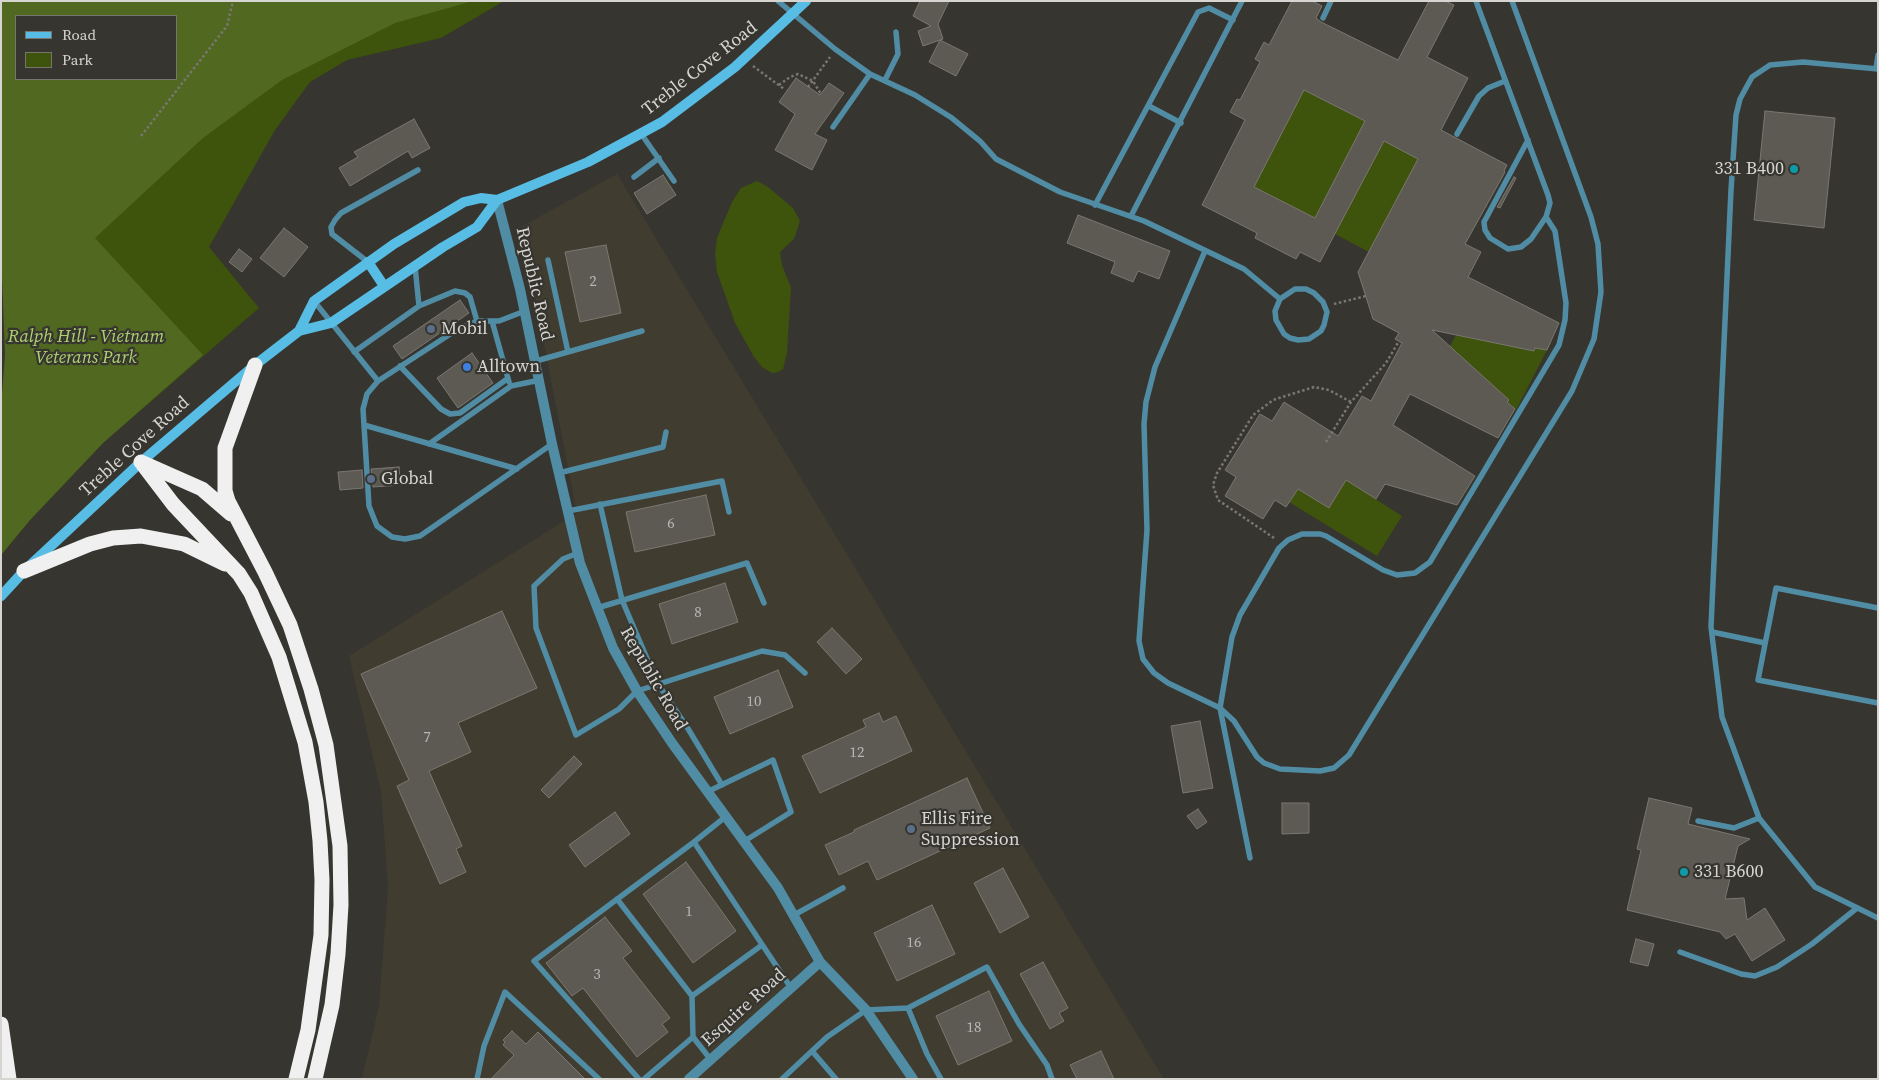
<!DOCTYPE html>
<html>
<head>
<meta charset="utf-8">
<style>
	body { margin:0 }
	#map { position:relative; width:1879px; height:1080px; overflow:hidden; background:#37352f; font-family:"Source Serif 4",serif }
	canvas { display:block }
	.frame { position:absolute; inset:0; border:2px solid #d6d5d1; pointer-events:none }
	.legend { position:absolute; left:15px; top:15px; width:162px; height:65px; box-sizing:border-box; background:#37352f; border:1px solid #777570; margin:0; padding:6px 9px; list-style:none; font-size:15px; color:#d6d5d1 }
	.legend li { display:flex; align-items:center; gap:10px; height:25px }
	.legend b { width:25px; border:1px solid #777570 }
</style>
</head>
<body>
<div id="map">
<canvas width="1879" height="1080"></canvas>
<div class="frame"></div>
<ul class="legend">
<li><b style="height:6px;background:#58bde5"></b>Road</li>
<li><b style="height:14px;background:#3e530b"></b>Park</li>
</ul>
</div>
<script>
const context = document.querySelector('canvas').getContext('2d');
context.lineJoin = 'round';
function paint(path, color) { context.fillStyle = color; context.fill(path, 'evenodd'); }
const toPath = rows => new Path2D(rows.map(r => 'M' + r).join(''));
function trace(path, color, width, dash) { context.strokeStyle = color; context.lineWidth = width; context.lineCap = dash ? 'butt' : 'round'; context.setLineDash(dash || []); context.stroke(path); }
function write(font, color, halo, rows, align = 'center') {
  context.font = font + ' "Source Serif 4",serif'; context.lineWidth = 4.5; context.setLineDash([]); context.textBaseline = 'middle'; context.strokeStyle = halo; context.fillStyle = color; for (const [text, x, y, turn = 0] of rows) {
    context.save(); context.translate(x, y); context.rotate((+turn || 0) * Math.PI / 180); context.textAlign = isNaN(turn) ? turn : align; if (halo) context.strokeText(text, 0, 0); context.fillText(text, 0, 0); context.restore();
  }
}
const built = toPath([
	[617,174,1164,1079,362,1079,379,1006,388,887,381,791,349,656,577,513,521,227]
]);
const green = toPath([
	[1,1,504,1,441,38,347,60,310,82,275,130,209,247,259,308,103,443,30,520,1,555,52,333],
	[16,16,176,16,176,79,16,79],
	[1304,90,1365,121,1315,218,1254,187],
	[1388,133,1418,159,1369,252,1335,234],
	[757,181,768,187,793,208,800,221,794,239,780,252,782,265,791,288,787,353,783,369,778,372,772,373,762,367,754,357,735,323,717,272,715,254,717,238,732,202,741,188],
	[1456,335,1534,351,1535,348,1547,350,1516,410,1450,346],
	[1346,480,1402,516,1377,556,1289,502,1298,489,1329,508]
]);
const forest = toPath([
	[1,1,473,1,395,23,282,80,203,138,95,238,203,355,103,443,30,520,1,555,1,408,5,355,1,250],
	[16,16,176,16,176,79,16,79]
]);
const building = toPath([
	[920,1,949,1,938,24,943,39,940,40,968,54,956,76,929,62,940,40,923,46,918,31,931,26,913,16,920,1],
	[1292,1,1312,1,1322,6,1316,18,1321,22,1398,60,1429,1,1445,1,1454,5,1427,57,1468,78,1441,130,1507,165,1504,171,1505,172,1465,244,1481,252,1468,277,1559,323,1547,350,1535,348,1534,351,1432,330,1509,400,1507,402,1515,409,1498,438,1410,394,1393,425,1475,476,1457,505,1385,484,1376,499,1346,480,1329,508,1298,489,1286,507,1275,500,1263,519,1225,496,1236,477,1225,470,1260,414,1272,421,1284,402,1338,436,1362,396,1371,401,1402,343,1395,339,1399,333,1373,319,1358,272,1418,159,1384,141,1320,262,1300,252,1296,259,1255,238,1257,233,1202,205,1245,120,1230,112,1237,99,1240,100,1260,62,1255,59,1264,42,1269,45,1292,1],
	[1304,90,1365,121,1315,218,1254,187,1304,90],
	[796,78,820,95,829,83,844,93,815,134,827,140,812,170,775,150,795,114,779,102,796,78],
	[1765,111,1835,118,1824,228,1754,220,1765,111],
	[414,119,430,148,412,158,408,151,350,186,339,168,358,157,354,152,414,119],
	[663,175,676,195,647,214,634,193,663,175],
	[1514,177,1516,178,1500,208,1497,207,1514,177],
	[1078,215,1170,251,1159,279,1138,271,1133,282,1111,273,1115,262,1067,243,1078,215],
	[284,228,308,247,284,277,260,258,284,228],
	[606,245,621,313,580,322,565,252,606,245],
	[239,249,252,259,242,272,229,262,239,249],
	[460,300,469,313,402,359,393,346,460,300],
	[472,353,493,383,458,408,437,378,472,353],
	[399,467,400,485,373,487,371,469,399,467],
	[362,470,363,488,340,490,338,472,362,470],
	[706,495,715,535,635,552,626,512,706,495],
	[725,583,738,622,672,644,659,604,725,583],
	[502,611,537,688,458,723,471,752,429,771,462,846,456,849,466,872,440,884,397,786,409,780,361,674,502,611],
	[832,628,862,659,846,674,817,642,832,628],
	[778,670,793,707,730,734,714,697,778,670],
	[879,713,883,722,896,716,912,751,820,793,802,756,866,727,863,720,879,713],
	[1200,721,1213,788,1183,793,1171,726,1200,721],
	[574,756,582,764,549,798,541,790,574,756],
	[967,778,990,828,877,880,868,861,839,875,825,845,854,832,854,830,967,778],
	[1649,798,1692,808,1688,824,1750,839,1738,846,1725,899,1744,898,1747,920,1765,908,1785,940,1752,961,1735,934,1726,939,1720,932,1627,910,1641,850,1637,849,1649,798],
	[1282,803,1309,803,1309,833,1282,834,1282,803],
	[1198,809,1207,822,1197,829,1187,816,1198,809],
	[615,812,630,834,585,867,569,845,615,812],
	[686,862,736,931,693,963,643,894,686,862],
	[1003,868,1029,917,1000,933,974,883,1003,868],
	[932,905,955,954,897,981,874,933,932,905],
	[605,917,632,951,623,958,670,1018,662,1024,668,1032,637,1057,583,988,572,996,546,963,605,917],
	[1636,939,1654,944,1648,966,1630,962,1636,939],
	[1043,962,1068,1008,1059,1013,1064,1021,1050,1029,1020,974,1043,962],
	[989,991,1012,1041,958,1065,936,1016,989,991],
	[512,1031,526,1044,538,1032,585,1079,491,1079,514,1055,503,1045,505,1042,503,1040,512,1031],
	[1101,1051,1114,1079,1077,1079,1070,1065,1101,1051]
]);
const path = toPath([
	[753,66,784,89],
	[779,85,790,77,798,74,813,81,821,94],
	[808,87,830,57],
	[141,136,227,26,233,1],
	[1334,304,1366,296],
	[1326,442,1351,402,1386,363,1399,341],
	[1274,538,1218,500,1213,485,1217,473,1253,415,1273,400,1314,387,1329,390,1351,402]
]);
const lane = toPath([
	[778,1,835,49,870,74,915,95,952,118,980,141,996,159,1060,192,1144,221,1244,269,1280,299,1275,311,1276,320,1284,334,1290,338,1298,340,1309,339,1321,331,1324,325,1327,312,1323,302,1314,293,1306,289,1295,289,1280,299],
	[1476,1,1477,4,1548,195,1550,203,1546,217,1531,239,1521,247,1508,249,1490,238,1485,230,1484,222,1528,140],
	[1512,1,1591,217,1598,244,1601,292,1594,339,1572,391,1349,755,1334,768,1320,771,1280,769,1264,763,1257,757,1234,721,1220,708,1232,637,1240,615,1279,548,1288,540,1302,534,1320,534,1326,536,1383,570,1397,575,1415,573,1430,562,1559,345,1565,320,1566,303,1555,231,1546,217],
	[1323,18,1331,1],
	[1876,69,1878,55],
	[1878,69,1803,62,1770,65,1752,77,1740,99,1736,115,1731,190,1711,627,1722,717,1759,818,1815,887,1878,918],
	[885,80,898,54,896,32],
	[1149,106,1181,123],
	[833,127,870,74],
	[1457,134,1479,96,1488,88,1505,81],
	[642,135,674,181],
	[634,177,659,158],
	[1095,205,1198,12,1209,8,1233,20],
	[1131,216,1242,1],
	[1205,251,1155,367,1146,402,1144,424,1147,530,1139,641,1143,659,1154,673,1168,683,1220,708,1250,858],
	[548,260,568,352],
	[368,262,332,234,331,227,335,220,341,213,418,170],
	[415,266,419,306],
	[314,301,378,381,458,329,477,321,499,321,525,311],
	[492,321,509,382],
	[354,352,419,306,455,291,465,293,470,297,477,321],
	[536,361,642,331],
	[400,366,441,409,450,414,460,413,507,379],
	[378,381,367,394,363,409,369,506,377,526,392,537,405,539,420,536,552,444],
	[364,425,517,469],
	[429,444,511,386,540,380],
	[559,473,663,447,666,432],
	[600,504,622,600,658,684,687,727,722,785],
	[568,511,722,481,729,512],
	[578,553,563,559,534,586,536,628,576,735,619,709,637,691,762,651,785,655,805,673],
	[597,608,747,563,764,603],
	[1878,608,1776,588,1758,680,1878,703],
	[1712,632,1765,643],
	[707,792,773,760,791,812,743,842],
	[1698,821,1734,828,1759,818],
	[694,842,724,818],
	[617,899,692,996,693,1037,711,1060],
	[794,915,843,888],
	[1680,952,1741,974,1755,976,1777,967,1812,944,1857,908],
	[692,996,762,945],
	[908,1008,927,1054,941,1079],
	[812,1051,836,1079],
	[477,1079,484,1046,505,992,599,1079],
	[639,1079,534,961,694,842,791,988],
	[644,1079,693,1037],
	[782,1079,827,1037,866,1010,908,1008,987,967,1019,1024,1047,1065,1052,1079]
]);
const street = toPath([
	[497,200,520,289,552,444,580,563,613,648,637,691,672,743,778,888,820,962,866,1010,913,1079],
	[689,1079,820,962]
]);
const secondary = toPath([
	[368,262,384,286],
	[299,331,314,301,394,244,464,202,481,198,497,200,588,162,662,122,735,67,806,1],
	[1,596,24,571,141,462,255,365,299,331,331,323,443,247,477,227,497,200]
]);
const highway = toPath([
	[255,365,225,448,225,491,228,501,265,572,290,625,311,689,326,745,340,846,341,905,338,954,332,1005,315,1079],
	[141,462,173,504,239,574,251,593,279,657,305,742,316,802,320,841,322,880,321,935,308,1030,296,1079],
	[141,462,202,489,231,514],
	[24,571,90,544,113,538,141,536,184,544,225,564],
	[1,1024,9,1079]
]);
const markers = [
	[1794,169,5,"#0f9aa8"],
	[431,329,5,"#5c6f8a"],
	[467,367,5,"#3f7fe0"],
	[371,479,5,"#5c6f8a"],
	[911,829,5,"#5c6f8a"],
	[1684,872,5,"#0f9aa8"]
];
const numberNames = [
	["2",593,282],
	["6",671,524],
	["8",698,613],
	["10",754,702],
	["7",427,738],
	["12",857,753],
	["1",689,912],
	["16",914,943],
	["3",597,975],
	["18",974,1028]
];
const streetNames = [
	["Treble Cove Road",700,69,-38],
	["Republic Road",534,284,77],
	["Treble Cove Road",135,447,-42],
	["Republic Road",653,679,60],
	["Esquire Road",744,1008,-42]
];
const poiNames = [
	["331 B400",1784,169,"right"],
	["Mobil",441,329],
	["Alltown",477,367],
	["Global",381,479],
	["Ellis Fire",921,819],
	["Suppression",921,840],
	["331 B600",1694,872]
];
const parkNames = [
	["Ralph Hill - Vietnam",86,337],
	["Veterans Park",86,358]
];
paint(built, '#403c30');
paint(green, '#3e530b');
paint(forest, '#516821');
paint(building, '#5d5953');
trace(building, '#7b7771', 1);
trace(path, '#797772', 2.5, [2.5, 2.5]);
trace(lane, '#518ca5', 5.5);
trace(street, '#518ca5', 10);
trace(secondary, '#58bde5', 10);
trace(highway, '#f0f0f0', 15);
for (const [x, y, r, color] of markers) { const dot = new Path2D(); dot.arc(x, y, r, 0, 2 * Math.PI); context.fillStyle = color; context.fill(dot); trace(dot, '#37352f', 2); }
write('15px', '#b8b6b2', null, numberNames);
write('18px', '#d6d5d1', '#37352f', streetNames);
write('18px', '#d6d5d1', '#37352f', poiNames, 'left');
write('italic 18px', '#aed170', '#37352f', parkNames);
</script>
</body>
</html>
